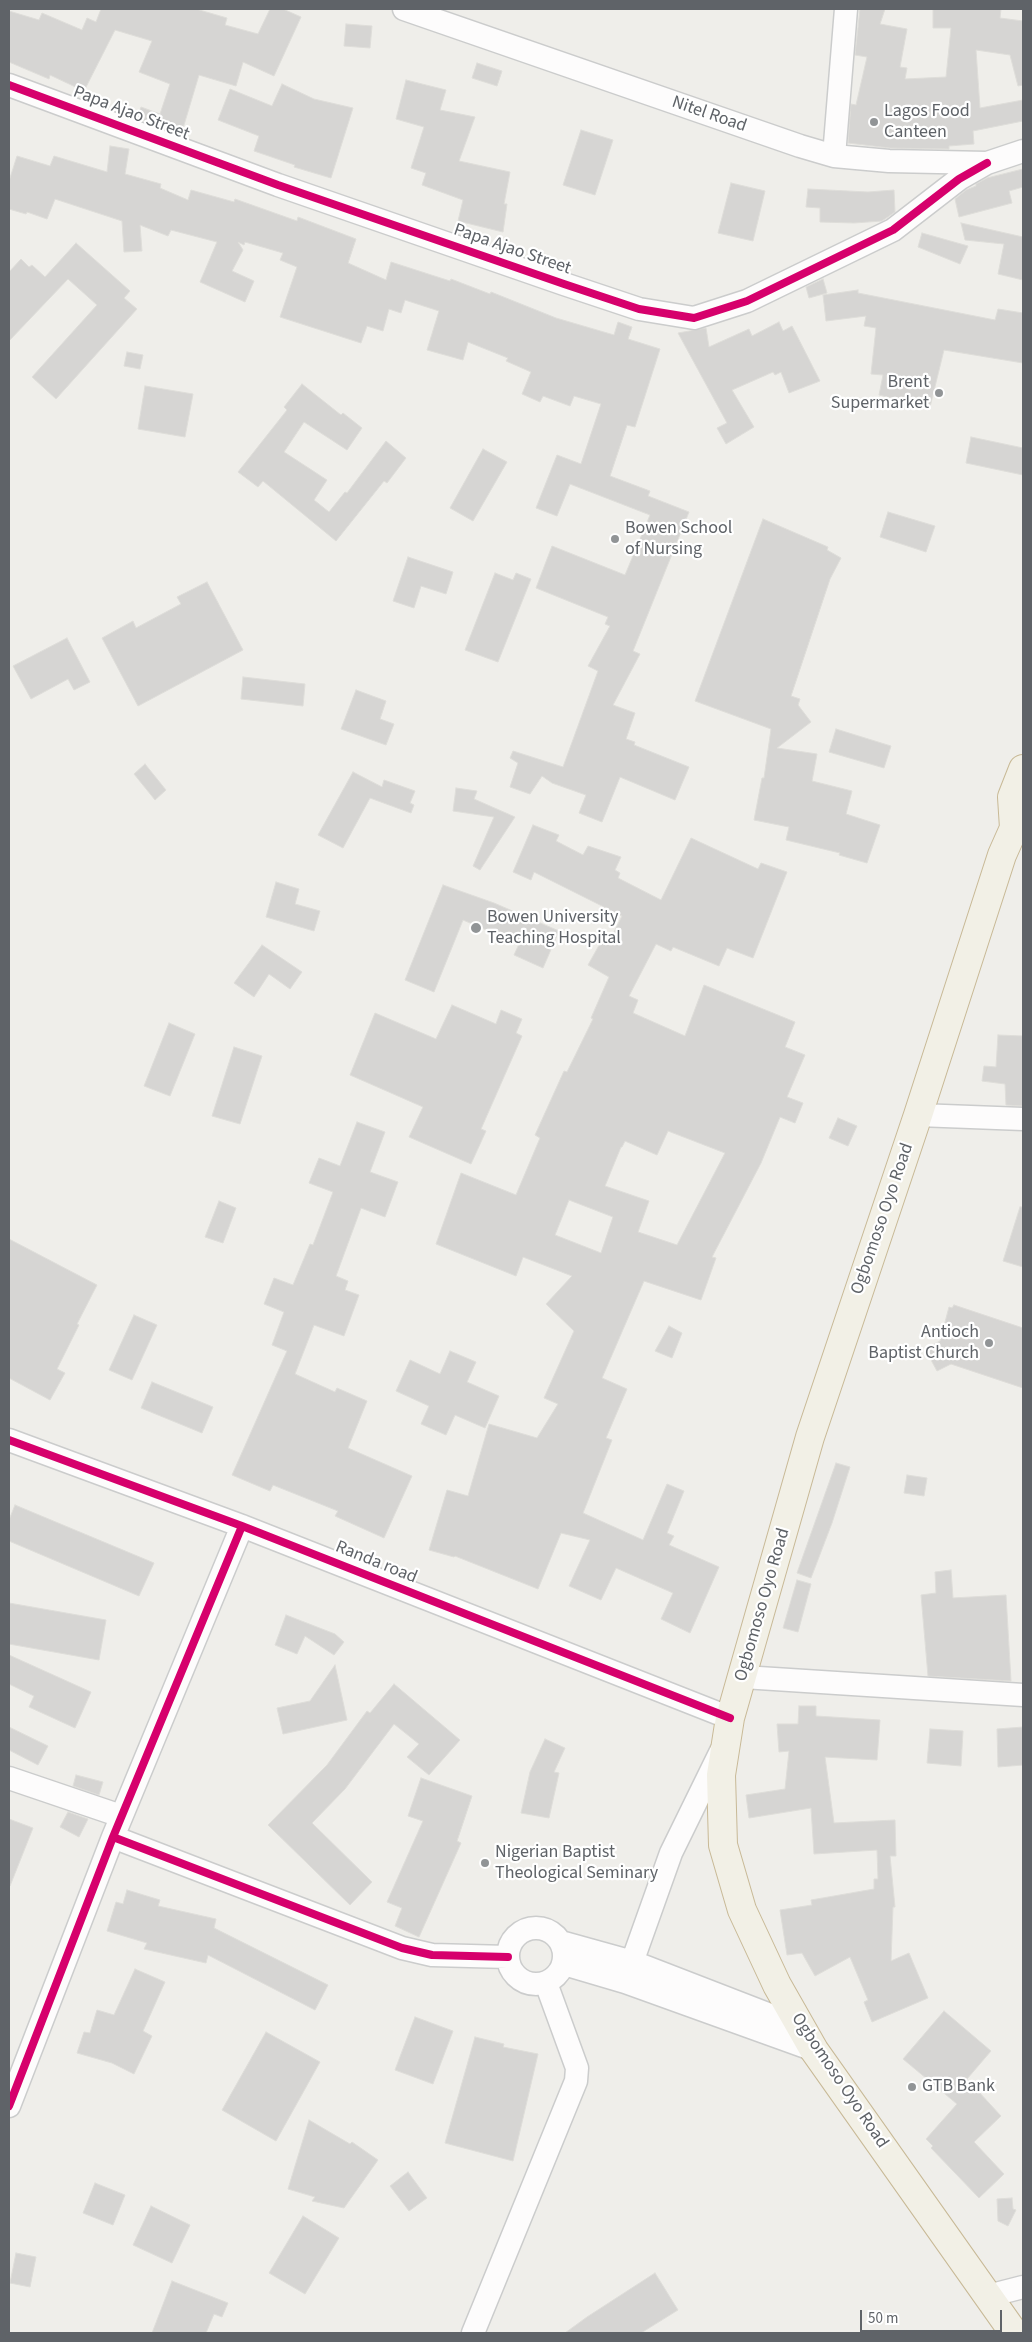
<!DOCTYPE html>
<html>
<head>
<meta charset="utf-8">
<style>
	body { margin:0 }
	#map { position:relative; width:1032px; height:2342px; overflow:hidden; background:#efeeea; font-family:"Source Sans 3",sans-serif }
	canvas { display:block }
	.frame { position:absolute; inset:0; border:10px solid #5f6368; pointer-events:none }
	.scale { position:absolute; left:860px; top:2310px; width:142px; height:22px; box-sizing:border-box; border:2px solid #5f6368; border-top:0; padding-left:6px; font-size:15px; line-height:18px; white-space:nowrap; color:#5f6368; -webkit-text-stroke:4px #fff; paint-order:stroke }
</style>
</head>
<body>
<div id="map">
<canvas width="1032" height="2342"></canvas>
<div class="frame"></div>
<div class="scale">50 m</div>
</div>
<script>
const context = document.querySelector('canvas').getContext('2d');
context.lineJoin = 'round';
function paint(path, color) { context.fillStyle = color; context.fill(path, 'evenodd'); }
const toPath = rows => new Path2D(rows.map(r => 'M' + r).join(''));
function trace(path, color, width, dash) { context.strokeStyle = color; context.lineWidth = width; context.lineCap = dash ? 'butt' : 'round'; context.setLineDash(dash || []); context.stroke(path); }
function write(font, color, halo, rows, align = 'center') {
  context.font = font + ' "Source Sans 3",sans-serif'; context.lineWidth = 4.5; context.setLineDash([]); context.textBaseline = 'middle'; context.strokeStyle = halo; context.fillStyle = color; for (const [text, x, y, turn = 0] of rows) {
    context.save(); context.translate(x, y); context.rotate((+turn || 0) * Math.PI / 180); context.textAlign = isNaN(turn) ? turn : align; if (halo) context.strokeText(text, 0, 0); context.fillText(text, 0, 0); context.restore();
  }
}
const building = toPath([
	[101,9,196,9,227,18,225,25,258,34,270,9,283,9,301,17,274,76,243,62,236,86,199,75,181,135,137,118,141,107,160,114,170,84,139,72,152,41,115,30,84,91,50,75,49,79,9,62,9,11,39,20,42,13,82,30,87,18,96,22,101,9],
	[860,9,885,9,880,24,907,29,900,67,907,68,905,79,946,77,951,28,933,28,933,9,1001,9,1000,18,1023,21,1023,85,1018,86,1010,55,976,50,980,108,1023,100,1023,121,973,131,974,144,949,146,949,149,890,148,848,143,851,104,856,105,867,57,855,55,860,9],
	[346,24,372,26,370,48,344,46,346,24],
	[477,63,502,71,497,86,472,78,477,63],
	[406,80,446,90,440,110,475,117,459,161,510,172,504,204,507,204,503,232,458,221,463,200,422,185,426,173,411,168,424,127,396,119,406,80],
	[282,84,314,99,353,108,331,178,294,167,295,165,254,151,259,136,218,120,230,89,272,106,282,84],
	[581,130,613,140,595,195,563,185,581,130],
	[110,146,129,149,125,174,161,184,160,188,188,200,191,190,234,202,235,199,297,221,298,217,356,239,348,263,386,280,391,262,450,281,451,279,490,294,491,292,556,318,614,335,618,322,632,327,628,339,660,349,635,427,627,425,610,476,650,491,648,496,689,512,633,651,640,654,613,705,635,713,626,739,635,742,634,745,689,767,675,800,620,777,602,822,579,813,586,795,552,783,542,776,530,794,510,787,518,763,510,758,513,751,563,767,598,671,588,666,610,626,605,624,608,617,536,588,552,546,625,575,650,515,570,484,557,516,536,508,557,455,581,464,601,404,574,396,570,406,543,396,540,402,522,394,531,372,506,361,508,358,468,342,463,360,427,350,439,311,405,300,401,313,389,309,383,331,367,326,361,343,280,317,297,267,280,260,283,253,245,242,244,245,238,242,243,250,232,271,254,281,245,302,200,282,217,242,171,230,168,236,140,225,142,251,124,252,122,221,55,199,47,219,27,212,26,214,9,209,9,181,17,156,50,166,54,156,107,172,110,146],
	[1023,169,1023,187,1009,191,1012,203,959,217,955,199,966,190,976,186,976,184,987,178,1023,169],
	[731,183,765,191,753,241,718,233,731,183],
	[808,189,868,192,894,190,895,212,882,221,854,223,820,222,820,208,806,207,808,189],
	[961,223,1023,237,1023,280,998,274,1004,244,965,240,961,223],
	[922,233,968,246,960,264,918,247,922,233],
	[76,243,130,291,124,298,137,309,56,399,32,377,97,305,68,279,9,341,9,272,21,259,29,267,32,265,45,277,76,243],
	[823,279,827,293,809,298,806,287,823,279],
	[858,290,858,293,995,320,998,309,1023,313,1023,363,944,350,930,407,879,395,883,375,871,374,876,328,864,326,866,316,826,321,823,295,858,290],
	[779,322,783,331,792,326,820,381,789,393,781,372,775,375,773,372,732,390,754,427,726,444,717,428,727,423,678,333,706,328,709,347,749,329,752,336,779,322],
	[127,352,143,355,140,369,124,366,127,352],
	[302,384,341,415,343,413,362,428,347,450,304,422,284,452,327,480,314,500,329,512,345,492,347,493,386,441,406,458,387,483,384,481,336,541,263,481,258,487,238,472,287,410,284,407,302,384],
	[145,386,193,394,185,437,138,429,145,386],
	[971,437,1023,448,1023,475,966,463,971,437],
	[483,449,507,462,473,521,450,508,483,449],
	[888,512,935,526,926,552,880,537,888,512],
	[763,519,828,547,827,550,841,558,830,579,791,696,800,699,798,705,811,722,777,748,817,754,812,781,852,791,846,814,880,825,867,863,839,855,840,853,786,840,789,827,754,820,762,778,764,778,771,729,695,701,763,519],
	[408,557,453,572,446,594,421,586,414,608,393,601,408,557],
	[495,573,513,580,516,573,531,579,498,662,465,650,495,573],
	[207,582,243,650,138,706,102,638,133,621,136,628,181,604,177,597,207,582],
	[67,638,90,682,74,690,68,679,31,699,13,666,67,638],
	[243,677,305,684,303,706,241,699,243,677],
	[356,690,386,701,380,719,394,724,386,745,341,729,356,690],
	[836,729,891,746,884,768,829,752,836,729],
	[145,764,166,790,155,800,134,774,145,764],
	[353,772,382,787,384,780,415,791,410,803,414,805,411,813,370,798,343,848,318,835,353,772],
	[456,788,477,791,474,799,515,817,480,870,473,866,494,817,453,811,456,788],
	[533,825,559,835,556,841,583,855,588,846,621,857,615,870,620,873,618,878,661,900,691,838,758,869,761,863,787,872,753,958,727,948,719,966,673,947,671,951,656,944,629,996,638,1000,633,1013,685,1036,704,985,795,1022,785,1047,805,1055,787,1097,803,1103,795,1123,780,1117,761,1163,712,1257,716,1258,701,1300,644,1281,602,1378,627,1389,606,1438,612,1440,583,1513,643,1540,667,1484,684,1491,667,1533,674,1536,669,1545,719,1567,690,1633,661,1619,673,1593,616,1568,601,1600,569,1586,590,1540,561,1533,538,1589,455,1556,454,1557,429,1550,447,1490,468,1496,489,1424,537,1438,558,1404,544,1398,574,1331,546,1304,572,1276,523,1257,516,1276,436,1244,461,1173,516,1195,540,1138,535,1135,564,1071,567,1072,593,1019,591,1018,609,977,588,965,602,940,608,944,622,916,534,872,531,880,513,872,533,825],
	[668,1131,725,1153,677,1245,638,1232,649,1201,605,1186,621,1147,622,1147,625,1141,657,1155,668,1131],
	[569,1200,613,1217,601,1253,555,1235,569,1200],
	[276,882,299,889,295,904,320,911,314,931,266,917,276,882],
	[443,885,494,903,559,931,543,968,514,955,519,944,463,920,434,992,405,980,443,885],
	[262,945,302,972,290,989,269,974,254,997,234,983,262,945],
	[452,1005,496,1024,501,1010,522,1019,516,1033,522,1036,481,1129,486,1131,471,1164,409,1137,423,1107,350,1075,375,1013,436,1039,452,1005],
	[169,1023,195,1034,170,1096,144,1086,169,1023],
	[998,1035,1023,1036,1023,1106,1006,1105,1005,1084,982,1081,984,1066,996,1067,998,1035],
	[234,1047,262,1056,240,1124,212,1116,234,1047],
	[838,1118,857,1126,848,1146,829,1138,838,1118],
	[357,1122,385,1132,370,1172,398,1182,385,1217,361,1208,336,1276,348,1281,345,1290,359,1295,344,1336,314,1325,295,1374,335,1392,337,1388,367,1401,348,1448,412,1476,384,1538,335,1516,338,1511,273,1485,270,1491,232,1475,287,1351,272,1345,284,1312,264,1304,274,1278,293,1285,310,1244,313,1245,333,1192,309,1183,319,1158,340,1166,357,1122],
	[219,1201,236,1208,223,1243,205,1237,219,1201],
	[1020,1207,1023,1207,1023,1267,1003,1261,1020,1207],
	[9,1239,97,1285,77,1324,79,1325,57,1369,65,1373,50,1400,9,1378,9,1239],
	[954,1305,1023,1328,1023,1388,951,1364,937,1371,925,1349,940,1341,949,1307,952,1308,954,1305],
	[134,1315,157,1325,132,1380,109,1370,134,1315],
	[669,1326,682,1333,672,1358,655,1351,669,1326],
	[450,1351,476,1362,467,1382,499,1396,485,1428,455,1415,446,1435,421,1424,429,1406,396,1391,410,1360,440,1374,450,1351],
	[152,1382,213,1407,202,1433,141,1408,152,1382],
	[836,1463,850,1467,832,1523,811,1578,797,1573,836,1463],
	[907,1475,927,1478,924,1496,904,1493,907,1475],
	[15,1505,154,1563,139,1596,9,1541,9,1520,15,1505],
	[951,1570,953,1598,1006,1595,1011,1681,928,1676,921,1595,936,1593,935,1572,951,1570],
	[797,1580,811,1584,798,1632,783,1628,797,1580],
	[9,1603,106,1620,99,1660,9,1644,9,1603],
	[286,1615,335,1634,344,1642,334,1655,305,1636,297,1654,275,1645,286,1615],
	[9,1655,91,1692,75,1728,29,1707,34,1696,9,1684,9,1655],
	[335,1665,347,1720,283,1734,277,1708,310,1701,335,1665],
	[394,1684,460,1740,429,1775,407,1757,419,1744,394,1724,345,1789,312,1823,372,1882,350,1905,268,1825,327,1765,367,1711,370,1713,394,1684],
	[799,1706,816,1706,816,1716,880,1720,877,1760,825,1757,834,1823,895,1820,896,1856,890,1856,895,1907,893,1907,891,1961,909,1953,928,1998,872,2022,864,2002,868,2000,850,1957,815,1976,802,1953,787,1955,780,1910,812,1905,811,1900,874,1889,874,1879,878,1879,877,1850,814,1854,811,1808,749,1818,746,1795,785,1789,789,1751,779,1752,777,1724,798,1724,799,1706],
	[9,1727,48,1746,38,1765,9,1750,9,1727],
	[1023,1727,1023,1765,998,1767,997,1729,1023,1727],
	[930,1729,963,1731,961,1766,927,1763,930,1729],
	[545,1739,565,1748,554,1772,559,1773,549,1818,521,1813,530,1772,545,1739],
	[76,1775,103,1782,99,1795,73,1786,76,1775],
	[421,1778,472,1796,457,1841,461,1843,419,1937,395,1926,402,1908,387,1902,423,1821,408,1816,421,1778],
	[68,1812,88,1819,79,1837,60,1827,68,1812],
	[9,1819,33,1828,10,1886,9,1886,9,1819],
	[127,1890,160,1900,158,1906,216,1919,214,1928,328,1985,315,2010,208,1955,206,1963,144,1949,147,1943,107,1931,116,1902,123,1904,127,1890],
	[135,1969,165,1982,143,2031,152,2036,134,2074,112,2063,77,2053,84,2032,90,2033,97,2010,114,2015,135,1969],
	[944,2011,991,2051,967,2079,1001,2116,974,2142,1004,2174,979,2198,931,2148,933,2146,926,2139,957,2104,903,2059,944,2011],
	[415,2017,453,2031,433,2084,395,2070,415,2017],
	[266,2032,320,2062,276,2141,222,2110,266,2032],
	[475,2037,504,2044,503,2047,538,2054,513,2161,445,2143,475,2037],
	[309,2120,350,2144,352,2142,378,2160,344,2208,312,2201,315,2197,288,2189,309,2120],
	[408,2172,427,2198,409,2211,390,2186,408,2172],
	[95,2183,125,2195,113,2225,83,2213,95,2183],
	[1012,2198,1013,2209,1016,2210,1008,2226,998,2221,997,2199,1012,2198],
	[151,2206,190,2225,172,2263,133,2245,151,2206],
	[303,2216,339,2238,305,2294,269,2273,303,2216],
	[16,2253,36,2257,30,2287,10,2283,16,2253],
	[655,2273,678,2310,641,2333,565,2333,587,2317,655,2273],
	[172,2281,228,2303,222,2317,214,2314,206,2333,152,2333,172,2281]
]);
const minor = toPath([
	[404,9,800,146,834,156,889,161,987,163,1023,151],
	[9,85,278,185,564,284,639,309,694,318,747,301,893,230,959,179,987,163],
	[834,156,846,9],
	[918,1115,1023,1119],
	[9,1440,242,1526,730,1718],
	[743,1677,1023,1695],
	[9,1778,121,1816],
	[113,1837,402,1948,432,1955,508,1957],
	'508 1956a28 28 0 1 1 56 0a28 28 0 1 1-56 0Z',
	[561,1942,633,1962,801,2027],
	[564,1964,625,1982,814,2050],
	[625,1982,671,1853,721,1751],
	[9,2106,113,1837,242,1526],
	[988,2296,1023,2287],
	[473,2333,576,2081,577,2068,546,1983]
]);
const trunk = toPath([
	[1014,828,1012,797,1023,769],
	[1014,2333,814,2050,777,1985,742,1910,723,1845,721,1775,730,1718,810,1437,918,1115,1002,855,1014,828,1023,818]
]);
const cycleway = toPath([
	[9,85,278,185,564,284,639,309,694,318,747,301,893,230,959,179,987,163],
	[9,1440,242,1526,730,1718],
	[113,1837,402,1948,432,1955,508,1957],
	[9,2106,113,1837,242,1526]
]);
const markers = [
	[874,122,5,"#919496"],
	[939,393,5,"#919496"],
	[615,539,5,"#919496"],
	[476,928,6,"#919496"],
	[989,1343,5,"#919496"],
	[485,1863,5,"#919496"],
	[912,2087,5,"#919496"]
];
const poiNames = [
	["Lagos Food",884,112],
	["Canteen",884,133],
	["Brent",929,383,"right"],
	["Supermarket",929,404,"right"],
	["Bowen School",625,529],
	["of Nursing",625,550],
	["Bowen University",487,918],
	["Teaching Hospital",487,939],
	["Antioch",979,1333,"right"],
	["Baptist Church",979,1354,"right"],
	["Nigerian Baptist",495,1853],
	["Theological Seminary",495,1874],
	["GTB Bank",922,2087]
];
const streetNames = [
	["Papa Ajao Street",131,114,21],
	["Nitel Road",709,115,19],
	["Papa Ajao Street",512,250,19],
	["Ogbomoso Oyo Road",883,1219,-71],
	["Randa road",376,1563,22],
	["Ogbomoso Oyo Road",763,1605,-74],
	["Ogbomoso Oyo Road",839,2081,56]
];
paint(building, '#d6d5d3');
trace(building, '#deddd9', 1);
trace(minor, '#cbcccc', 25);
trace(trunk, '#c8b996', 30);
trace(minor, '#fdfcfc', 22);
trace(trunk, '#f2f0e6', 28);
trace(cycleway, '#d6006c', 8);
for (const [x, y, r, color] of markers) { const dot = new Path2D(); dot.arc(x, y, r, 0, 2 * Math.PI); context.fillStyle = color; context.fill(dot); trace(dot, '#fff', 2); }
write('18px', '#5f6368', '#fff', poiNames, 'left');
write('18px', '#5f6368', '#fff', streetNames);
</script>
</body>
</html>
